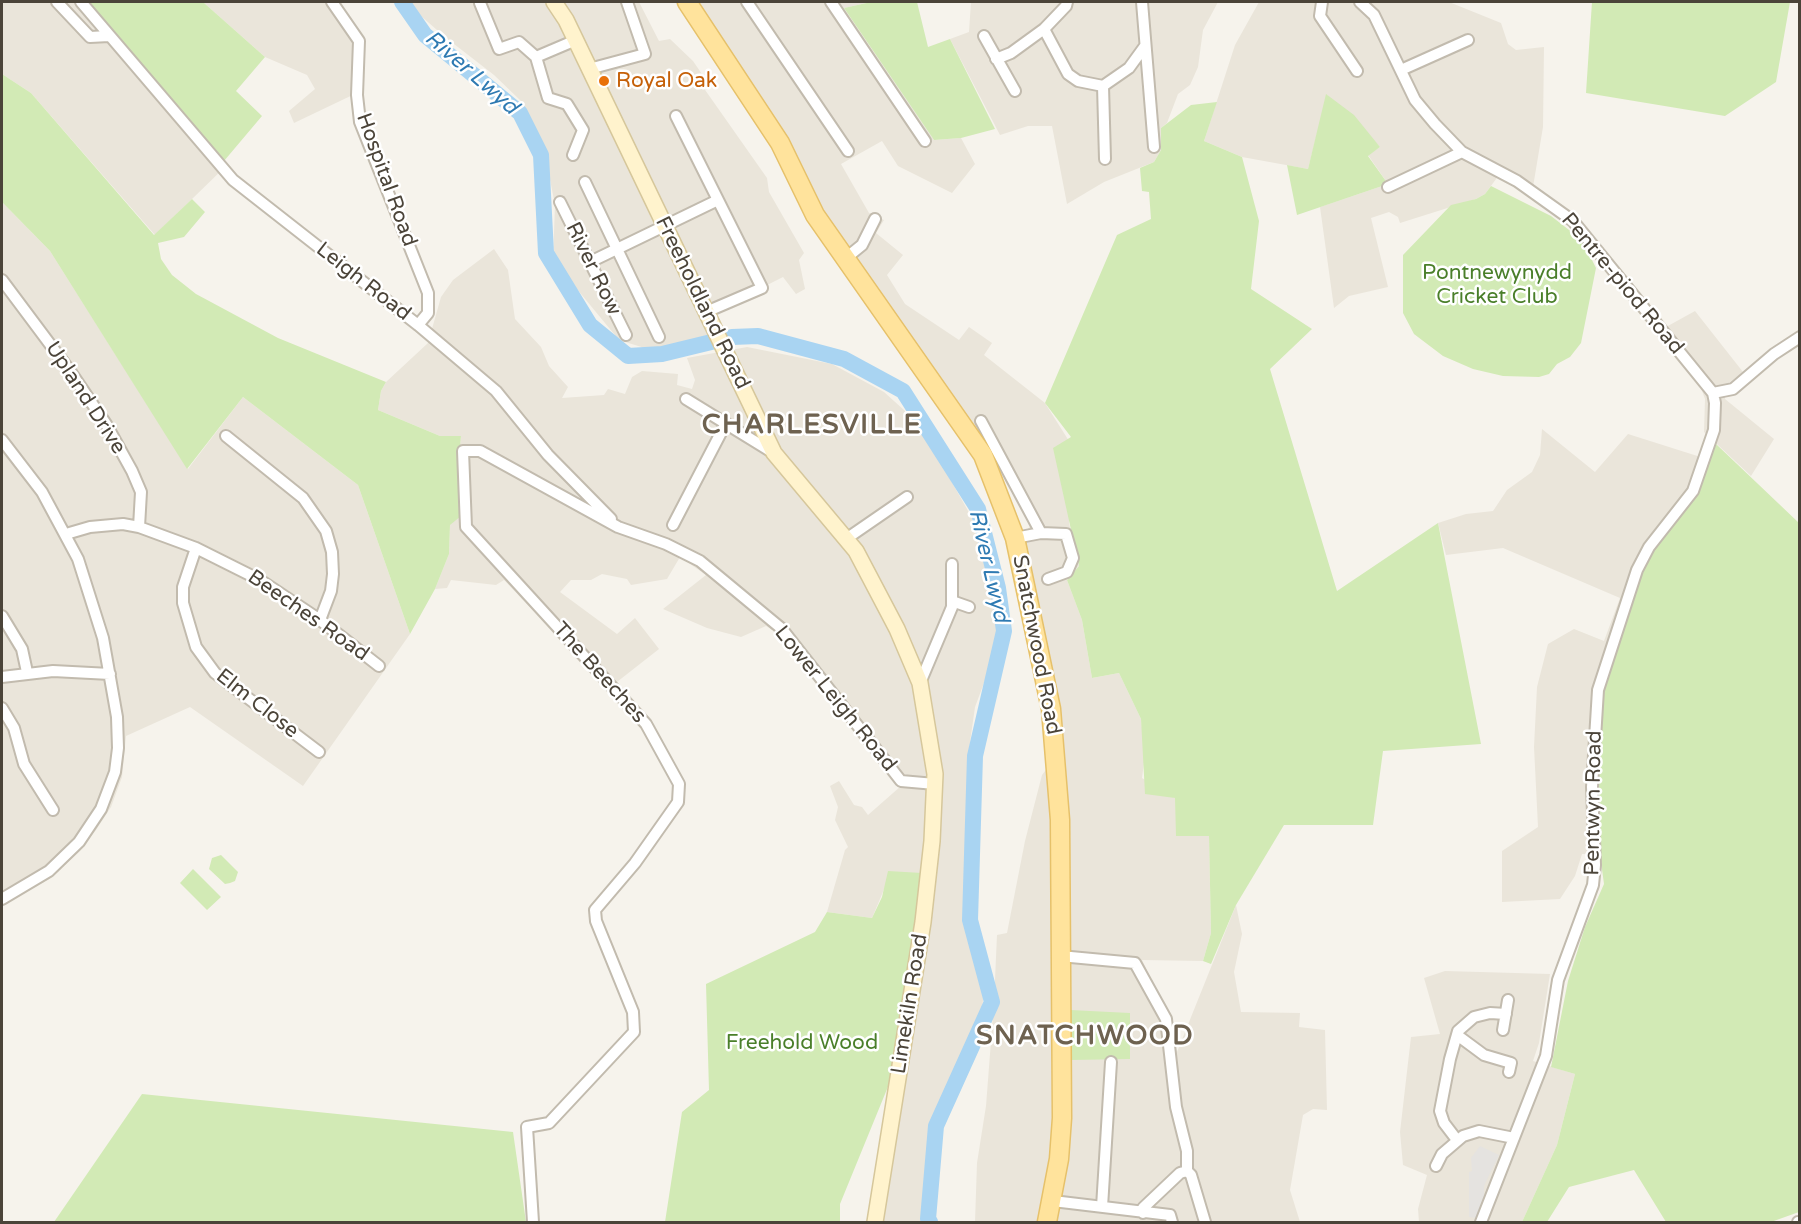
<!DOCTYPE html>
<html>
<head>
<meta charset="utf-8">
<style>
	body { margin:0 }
	#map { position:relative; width:1801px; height:1224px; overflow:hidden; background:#f6f3ec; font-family:"Varela Round",sans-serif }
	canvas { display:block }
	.frame { position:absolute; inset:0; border:3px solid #4b4439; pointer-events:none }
</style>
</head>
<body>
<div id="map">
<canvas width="1801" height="1224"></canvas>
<div class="frame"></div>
</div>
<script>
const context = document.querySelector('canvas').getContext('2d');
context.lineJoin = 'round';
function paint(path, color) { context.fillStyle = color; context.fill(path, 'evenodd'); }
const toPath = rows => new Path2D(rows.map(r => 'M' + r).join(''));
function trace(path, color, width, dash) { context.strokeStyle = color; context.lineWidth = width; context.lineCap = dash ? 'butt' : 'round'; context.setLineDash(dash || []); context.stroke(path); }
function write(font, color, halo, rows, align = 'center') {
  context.font = font + ' "Varela Round",sans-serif'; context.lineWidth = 5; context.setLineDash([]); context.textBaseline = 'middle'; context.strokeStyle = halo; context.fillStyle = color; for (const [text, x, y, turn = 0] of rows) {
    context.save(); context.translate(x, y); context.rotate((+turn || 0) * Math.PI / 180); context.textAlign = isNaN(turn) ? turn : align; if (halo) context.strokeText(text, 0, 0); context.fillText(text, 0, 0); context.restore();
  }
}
const residential = toPath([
	[2,2,88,2,227,165,155,235,31,93,2,74],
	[203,2,337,2,356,28,363,47,361,91,294,123,289,111,315,89,307,75,265,57],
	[409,2,639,2,659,41,670,39,693,61,706,80,703,87,767,178,769,192,804,253,799,260,805,289,796,294,783,277,714,312,722,333,651,350,619,340,553,260,555,205,544,149,521,101,494,75,445,37,413,9],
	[675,2,871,2,844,8,934,140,961,138,975,164,952,193,898,166,882,141,841,164,869,213,884,220,876,233,903,255,887,275,905,304,959,340,969,327,992,343,984,355,1045,403,1069,441,1069,523,1079,566,1067,580,1082,620,1092,678,1119,673,1141,719,1145,755,1142,778,1175,798,1209,835,1211,933,1203,961,1142,960,1171,1019,1177,1052,1236,905,1242,934,1234,972,1241,1012,1300,1013,1299,1027,1325,1030,1327,1110,1313,1109,1303,1115,1290,1190,1300,1222,975,1222,977,1163,986,1106,994,1002,997,935,1007,933,1025,841,1042,775,1049,766,1044,713,1006,533,1027,530,1031,525,1000,464,847,248,833,257,812,227,776,155],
	[971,2,1218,2,1203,30,1198,67,1190,85,1178,94,1167,123,1161,128,1161,150,1154,162,1104,182,1067,204,1052,126,1028,126,1000,135,950,39,969,32],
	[1259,2,1449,2,1501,23,1508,44,1516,50,1544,47,1543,127,1532,193,1499,175,1485,194,1476,199,1400,223,1398,217,1389,212,1371,218,1388,287,1349,296,1334,308,1320,207,1388,184,1368,155,1380,147,1327,95,1308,169,1242,157,1204,141,1235,45],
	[2,202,50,251,188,469,243,397,358,485,410,634,303,786,190,707,126,736,122,777,111,807,96,830,80,851,51,878,2,906],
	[494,249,508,270,515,319,541,347,549,366,568,387,562,398,604,395,608,389,625,394,632,377,642,371,678,374,677,385,692,389,695,380,687,358,747,347,832,364,884,392,904,410,930,443,972,518,995,584,1000,640,975,707,970,742,965,882,970,945,984,990,982,1011,931,1135,922,1222,870,1222,894,1072,888,880,872,918,827,912,845,850,848,847,835,820,838,807,830,786,839,781,854,805,862,807,868,815,901,786,777,633,766,626,741,637,707,628,663,609,706,575,680,557,667,579,631,585,627,579,602,574,591,580,571,580,560,592,617,634,635,618,659,649,608,689,504,580,496,585,451,580,447,588,435,589,449,554,450,525,461,436,440,436,378,410,381,391,386,382,428,343,441,297,453,280],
	[1695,311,1743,372,1725,386,1725,399,1774,439,1751,476,1704,432,1705,399,1701,388,1657,332],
	[1542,429,1595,472,1628,434,1710,460,1698,492,1654,548,1632,597,1596,825,1601,854,1582,854,1575,876,1560,899,1502,902,1502,851,1538,827,1534,747,1537,687,1548,644,1574,629,1604,641,1620,598,1503,548,1446,555,1438,523,1466,514,1493,511,1507,490,1532,472,1540,455],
	[1445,971,1550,974,1539,1043,1533,1061,1575,1074,1557,1145,1522,1222,1419,1222,1418,1209,1427,1175,1403,1165,1400,1132,1411,1037,1440,1034,1424,978]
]);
const green = toPath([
	[88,2,203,2,265,57,236,91,262,116,224,161],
	[871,2,917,2,928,47,950,39,995,129,961,138,934,140,844,8],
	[1592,2,1790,2,1776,82,1725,116,1586,93],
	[2,74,31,93,154,235,192,199,205,212,184,237,158,243,161,259,172,275,196,294,278,338,386,382,381,391,378,410,440,436,461,436,458,466,461,516,450,525,449,554,435,589,410,634,358,485,243,397,187,469,50,251,2,202],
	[1326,94,1354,115,1380,147,1368,156,1388,184,1297,215,1287,165,1308,169],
	[1217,102,1204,141,1242,157,1259,221,1251,289,1312,329,1270,369,1337,591,1438,523,1481,744,1383,751,1373,825,1284,825,1236,905,1211,964,1203,961,1211,933,1209,836,1176,836,1175,798,1145,794,1141,719,1119,673,1092,678,1082,620,1067,580,1079,566,1053,448,1071,437,1045,403,1117,235,1151,219,1149,192,1142,191,1140,168,1154,162,1161,150,1161,128,1191,105],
	[1491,186,1551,216,1582,240,1596,268,1581,343,1570,357,1557,364,1549,374,1539,377,1503,376,1473,369,1443,356,1414,334,1403,313,1403,255,1451,205,1476,199,1485,194],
	[1716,444,1799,523,1799,1212,1771,1222,1666,1222,1634,1170,1569,1187,1547,1222,1522,1222,1557,1145,1575,1074,1551,1067,1568,981,1585,927,1604,884,1596,825,1597,746,1602,692,1632,597,1654,548,1698,492],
	[221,855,238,872,235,881,230,883,225,884,209,869,212,858],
	[193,869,221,897,207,910,180,883],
	[888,871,922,873,894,1072,840,1204,840,1222,665,1222,682,1112,709,1090,706,984,815,932,827,912,872,918,882,897],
	[1070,1010,1130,1013,1130,1059,1070,1060],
	[142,1094,513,1132,526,1222,54,1222]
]);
const parking = toPath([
	[1480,1146,1499,1155,1484,1186,1484,1197,1477,1218,1469,1217,1469,1172,1472,1171,1471,1158]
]);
const river = toPath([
	[402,2,425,35,520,113,541,155,546,253,590,325,628,356,662,354,732,337,758,336,844,359,903,391,978,509,998,588,1004,631,975,756,970,920,992,1002,936,1126,928,1219,930,1222]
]);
const minor = toPath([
	[57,2,90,37,109,36],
	[81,2,233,180,418,325,496,391,548,455,611,519],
	[332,2,359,41,357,95,360,122,428,293,428,313,418,325],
	[747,2,848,151],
	[831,2,925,141],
	[1142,2,1154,147],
	[1322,2,1320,16,1357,71],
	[1360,2,1374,15,1415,100,1435,124,1462,152,1517,181,1573,221,1713,393,1715,403,1714,430,1693,491,1649,547,1637,570,1598,690,1592,787,1595,865,1593,885,1558,980,1546,1056,1481,1222],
	[480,3,499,49,519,42,536,57],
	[1044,29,1068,74,1078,81,1103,86,1105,159],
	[984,36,1015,91],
	[996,59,1011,53,1044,29,1066,6,1067,2],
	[589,69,645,54,627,2],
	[1401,70,1468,40],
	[1103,86,1129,68,1145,46],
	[676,116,762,288,706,312],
	[573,155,583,130,567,104,548,98,536,57,576,40],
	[585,182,659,337],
	[1388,187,1462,152],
	[560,202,626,335],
	[846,258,862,245,875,219],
	[590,262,718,200],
	[2,280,70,371,106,424,132,471,141,492,139,527],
	[1713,393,1733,389,1774,354,1800,337],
	[686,399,772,452],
	[981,421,1041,533,1015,538],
	[226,436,303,498,326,531,332,552,333,574,331,591,320,620],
	[2,440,42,492,78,559,103,638,117,717,118,748,115,772,101,809,79,842,49,871,2,899],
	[673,525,726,423],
	[1041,533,1066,534,1073,558,1067,572,1048,579],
	[66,534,90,527,123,524,139,527,196,548,260,580,320,620,379,666],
	[846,539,907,497],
	[196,548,183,587,183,603,196,647,215,673,319,752],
	[952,601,969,607],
	[2,616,22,649,27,672],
	[2,677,53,671,110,674],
	[920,683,952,607,952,564],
	[2,708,14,728,24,764,53,810],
	[1060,956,1135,963,1166,1019,1176,1107,1187,1151,1187,1171],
	[1503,1030,1508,1000],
	[1457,1035,1484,1055,1511,1063,1509,1072],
	[1457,1140,1444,1123,1440,1111,1450,1059,1458,1031,1474,1017,1490,1013,1506,1014],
	[1436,1166,1442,1154,1463,1136,1479,1131,1514,1138],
	[1187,1171,1191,1175,1205,1222],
	[1053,1201,1170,1215,1172,1222],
	[1102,1207,1111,1062],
	[1143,1213,1143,1208,1180,1173,1187,1171],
	[533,1222,527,1127,549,1123,634,1032,633,1012,596,921,595,910,635,863,678,802,679,784,646,724,466,527,463,451,480,451,618,527,666,544,700,561,782,629,901,781,935,784],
	[1798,1222,1800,1222]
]);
const secondary = toPath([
	[554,2,566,20,774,453,856,551,897,629,920,683,935,774,932,841,923,922,875,1222]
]);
const primary = toPath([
	[687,2,780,143,815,215,983,455,1015,538,1051,709,1060,820,1062,1118,1059,1159,1047,1222]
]);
const markers = [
	[604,81,6,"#e8710a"]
];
const foodNames = [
	["Royal Oak",616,81]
];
const streetNames = [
	["Hospital Road",386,180,70],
	["River Row",593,269,64],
	["Leigh Road",363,282,38],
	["Pentre-piod Road",1622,284,50],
	["Freeholdland Road",702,303,64],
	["Upland Drive",85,398,57],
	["Beeches Road",308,616,35],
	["Snatchwood Road",1036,645,79],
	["The Beeches",599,673,48],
	["Lower Leigh Road",835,699,51],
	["Elm Close",257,704,38],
	["Pentwyn Road",1594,803,-89],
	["Limekiln Road",910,1004,-81]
];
const parkNames = [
	["Pontnewynydd",1497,273],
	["Cricket Club",1497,297],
	["Freehold Wood",802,1043]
];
const waterNames = [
	["River Lwyd",471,73,41],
	["River Lwyd",988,566,77]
];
const districtNames = [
	["CHARLESVILLE",812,426],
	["SNATCHWOOD",1085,1037]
];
paint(residential, '#eae5da');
paint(green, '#d2eab5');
paint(parking, '#e5e3e0');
trace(river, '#a9d4f2', 16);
trace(minor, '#c2bbae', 14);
trace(secondary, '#d6c79b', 18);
trace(primary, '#e6c16a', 21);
trace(minor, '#fff', 10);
trace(secondary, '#fff3cd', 15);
trace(primary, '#ffe39c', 18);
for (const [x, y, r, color] of markers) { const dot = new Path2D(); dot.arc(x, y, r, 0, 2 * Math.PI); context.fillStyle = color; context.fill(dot); trace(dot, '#fff', 2); }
write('21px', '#c56008', '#fff', foodNames, 'left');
write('21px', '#4b4439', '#fff', streetNames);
write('21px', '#4a7f2a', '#fff', parkNames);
write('italic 22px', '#2e7ab2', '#fff', waterNames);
context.letterSpacing = '1.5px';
write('bold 27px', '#6e6250', '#fff', districtNames);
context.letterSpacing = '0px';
</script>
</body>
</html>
